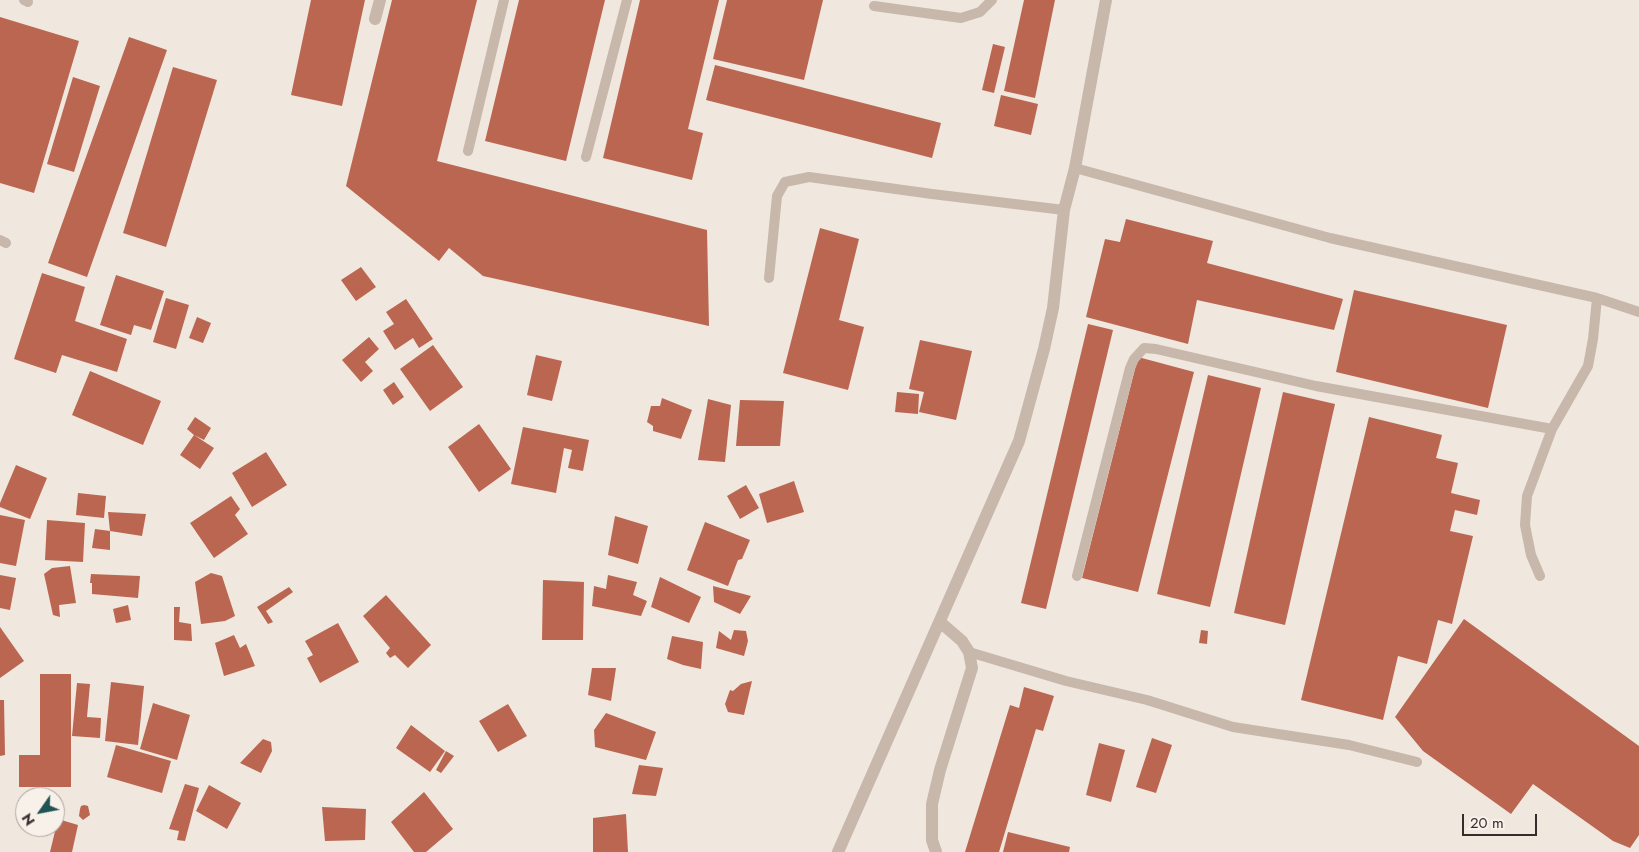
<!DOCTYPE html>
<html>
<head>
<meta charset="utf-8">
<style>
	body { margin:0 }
	#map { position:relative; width:1639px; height:852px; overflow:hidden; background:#f0e7de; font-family:Jost,sans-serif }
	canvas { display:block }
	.north { position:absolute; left:15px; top:787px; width:50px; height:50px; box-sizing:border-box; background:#f8f1ea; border:1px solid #aaa39d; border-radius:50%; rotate:237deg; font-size:14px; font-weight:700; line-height:20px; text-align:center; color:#362d2a }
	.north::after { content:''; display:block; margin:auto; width:18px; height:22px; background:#225354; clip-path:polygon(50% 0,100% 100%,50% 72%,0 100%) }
	.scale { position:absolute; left:1462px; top:814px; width:75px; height:22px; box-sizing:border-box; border:2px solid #362d2a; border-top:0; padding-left:6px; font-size:15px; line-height:18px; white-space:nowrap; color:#362d2a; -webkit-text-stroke:4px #f8f1ea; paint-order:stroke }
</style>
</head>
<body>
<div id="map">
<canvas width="1639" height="852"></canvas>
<div class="north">N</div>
<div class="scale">20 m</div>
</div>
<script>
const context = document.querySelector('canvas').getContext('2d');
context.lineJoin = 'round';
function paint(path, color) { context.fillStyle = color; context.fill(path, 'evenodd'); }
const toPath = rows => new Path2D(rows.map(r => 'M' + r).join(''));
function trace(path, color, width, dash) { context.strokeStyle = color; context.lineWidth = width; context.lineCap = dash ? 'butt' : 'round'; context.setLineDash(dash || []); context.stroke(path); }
const building = toPath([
	[311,0,365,0,342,106,291,95],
	[392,0,477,0,437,161,707,230,709,326,483,276,449,248,439,261,346,186],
	[519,0,605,0,566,161,485,141],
	[640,0,719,0,688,129,703,133,692,180,603,158],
	[727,0,823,0,804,80,713,59],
	[1024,0,1055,0,1035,98,1004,91],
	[0,17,79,41,34,193,0,183],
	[129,37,167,50,87,277,48,263],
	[993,44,1005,47,994,93,982,90],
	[715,65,941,123,932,158,706,100],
	[173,67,217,80,166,247,123,233],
	[73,77,100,86,74,172,47,164],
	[1001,95,1038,104,1031,135,994,126],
	[1126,219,1213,241,1207,263,1343,299,1334,330,1197,300,1188,344,1086,317,1105,239,1120,242],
	[820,228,859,239,839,320,864,327,848,390,783,373],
	[361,267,376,287,356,301,341,280],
	[42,273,85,287,75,321,127,339,117,372,62,355,56,373,14,359],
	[116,275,164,291,151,330,134,325,131,335,100,325],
	[1354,290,1507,325,1488,408,1336,372],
	[166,298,189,305,176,349,153,342],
	[406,299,433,339,419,348,413,338,395,350,383,331,394,324,386,312],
	[197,317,211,323,203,343,189,338],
	[1088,324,1113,330,1046,609,1021,603],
	[369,337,379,349,365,362,373,371,361,382,342,360],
	[920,340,972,351,956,420,919,412,924,392,909,389],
	[433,345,463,387,430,411,400,369],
	[536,355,562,361,552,401,527,395],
	[1138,357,1194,372,1138,592,1082,578],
	[90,371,161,401,143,445,72,415],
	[1208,375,1261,388,1210,607,1157,594],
	[394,382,404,397,393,405,383,390],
	[897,392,919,394,918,414,895,412],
	[1283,392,1335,404,1285,625,1234,613],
	[662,398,692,410,681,439,653,431,653,426,647,422,651,406,660,406],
	[708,399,731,405,725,462,698,460],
	[740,400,784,401,780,446,736,446],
	[195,417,211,428,204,440,194,435,187,429],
	[1369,417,1442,435,1436,458,1458,463,1451,493,1480,500,1477,515,1455,510,1450,531,1473,536,1452,624,1438,620,1427,664,1398,656,1383,720,1301,700],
	[479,424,511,469,479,492,448,447],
	[523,427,589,440,583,471,568,468,572,450,564,448,556,493,511,484],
	[194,435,214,448,200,469,180,455],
	[266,452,287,485,252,507,232,473],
	[16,465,47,478,30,519,0,507,0,503],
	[794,481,804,512,767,523,759,494],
	[746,485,759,508,740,519,727,496],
	[78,493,106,496,104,518,76,515],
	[231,496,240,509,235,515,248,534,214,558,190,523],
	[108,512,146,514,142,536,110,531],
	[0,515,25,520,16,566,0,563],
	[615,516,648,526,638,564,608,555],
	[47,520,85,523,83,562,45,560],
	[705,522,750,540,742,559,738,560,728,586,687,570],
	[95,529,110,531,110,550,92,548],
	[70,566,76,603,59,605,60,617,53,615,44,574,52,568],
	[211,573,222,576,235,616,225,621,201,624,195,582],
	[91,574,140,576,138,598,92,594,92,583,90,583],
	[0,575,16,578,10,610,0,608],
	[608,575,637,582,633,595,647,601,641,616,592,606,594,586,606,589],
	[660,577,701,597,689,623,651,607],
	[543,580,584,582,583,640,542,640],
	[713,586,751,596,740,614,714,602],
	[289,587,293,592,266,611,273,622,268,624,257,607],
	[386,595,431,645,408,668,395,655,390,658,386,653,390,648,363,616],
	[128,605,131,620,116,623,113,609],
	[174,607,180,607,179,622,191,624,192,641,174,640],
	[1464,619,1639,746,1639,835,1630,848,1613,841,1533,784,1511,814,1423,751,1395,717],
	[338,623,359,662,320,683,307,658,313,655,305,641],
	[0,627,24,661,0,678],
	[734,630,746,631,748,641,744,656,716,648,719,631,731,640],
	[1201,630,1208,631,1207,644,1199,643],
	[234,635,240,648,246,644,255,666,224,676,215,643],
	[672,636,703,642,701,669,683,665,667,659],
	[592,668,616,668,611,701,588,695],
	[40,674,71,674,71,787,19,787,19,755,40,755],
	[752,681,744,715,728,712,725,704,730,690,733,691,741,684],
	[111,682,144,686,138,745,105,741],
	[77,683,90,684,87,717,101,718,100,738,72,736],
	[1024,687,1054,696,1043,731,1036,729,999,852,965,852,1010,705,1019,708],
	[0,700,4,700,5,755,0,756],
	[153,703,190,715,177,760,140,749],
	[508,704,527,736,498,752,479,721],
	[606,713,656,732,646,760,595,747,594,730],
	[411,725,445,751,430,772,396,748],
	[1152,738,1172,745,1156,793,1136,787],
	[263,739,271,742,272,751,261,773,240,763],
	[1099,743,1125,750,1111,802,1086,795],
	[116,745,171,761,162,793,107,777],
	[446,751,454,756,441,773,436,770],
	[639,765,663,768,656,796,632,794],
	[185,784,199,788,185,841,177,840,179,831,169,829],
	[209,785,241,803,227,829,196,811],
	[424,792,453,829,426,852,414,852,391,822],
	[84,805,88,806,90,815,83,820,79,816,80,809,81,806],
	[322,807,366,809,365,840,325,841],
	[626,814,628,852,593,852,593,818],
	[58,819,78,825,72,852,50,852],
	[1008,832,1070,847,1069,852,1003,852]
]);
const lane = toPath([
	[24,0,28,2],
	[874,6,961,18,980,12,992,0],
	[468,151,504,0],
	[586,157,627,0],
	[1075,168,1330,238,1597,298,1639,312],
	[0,240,6,243],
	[769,278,777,196,785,182,809,177,932,194,1064,210],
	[1077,576,1130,368,1134,359,1144,348,1156,349,1316,386,1552,429],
	[1540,576,1531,555,1525,525,1527,496,1552,429,1588,366,1593,339,1597,298],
	[969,652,1066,681,1147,700,1233,727,1349,745,1417,762]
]);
const street = toPath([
	[375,19,380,0],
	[838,852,1019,441,1044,349,1053,308,1064,210,1075,168,1106,0],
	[936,852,932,840,932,804,940,770,972,668,969,652,962,641,940,622]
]);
paint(building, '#bb6651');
trace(lane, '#c8b7ab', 10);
trace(street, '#c8b7ab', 12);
</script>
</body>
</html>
